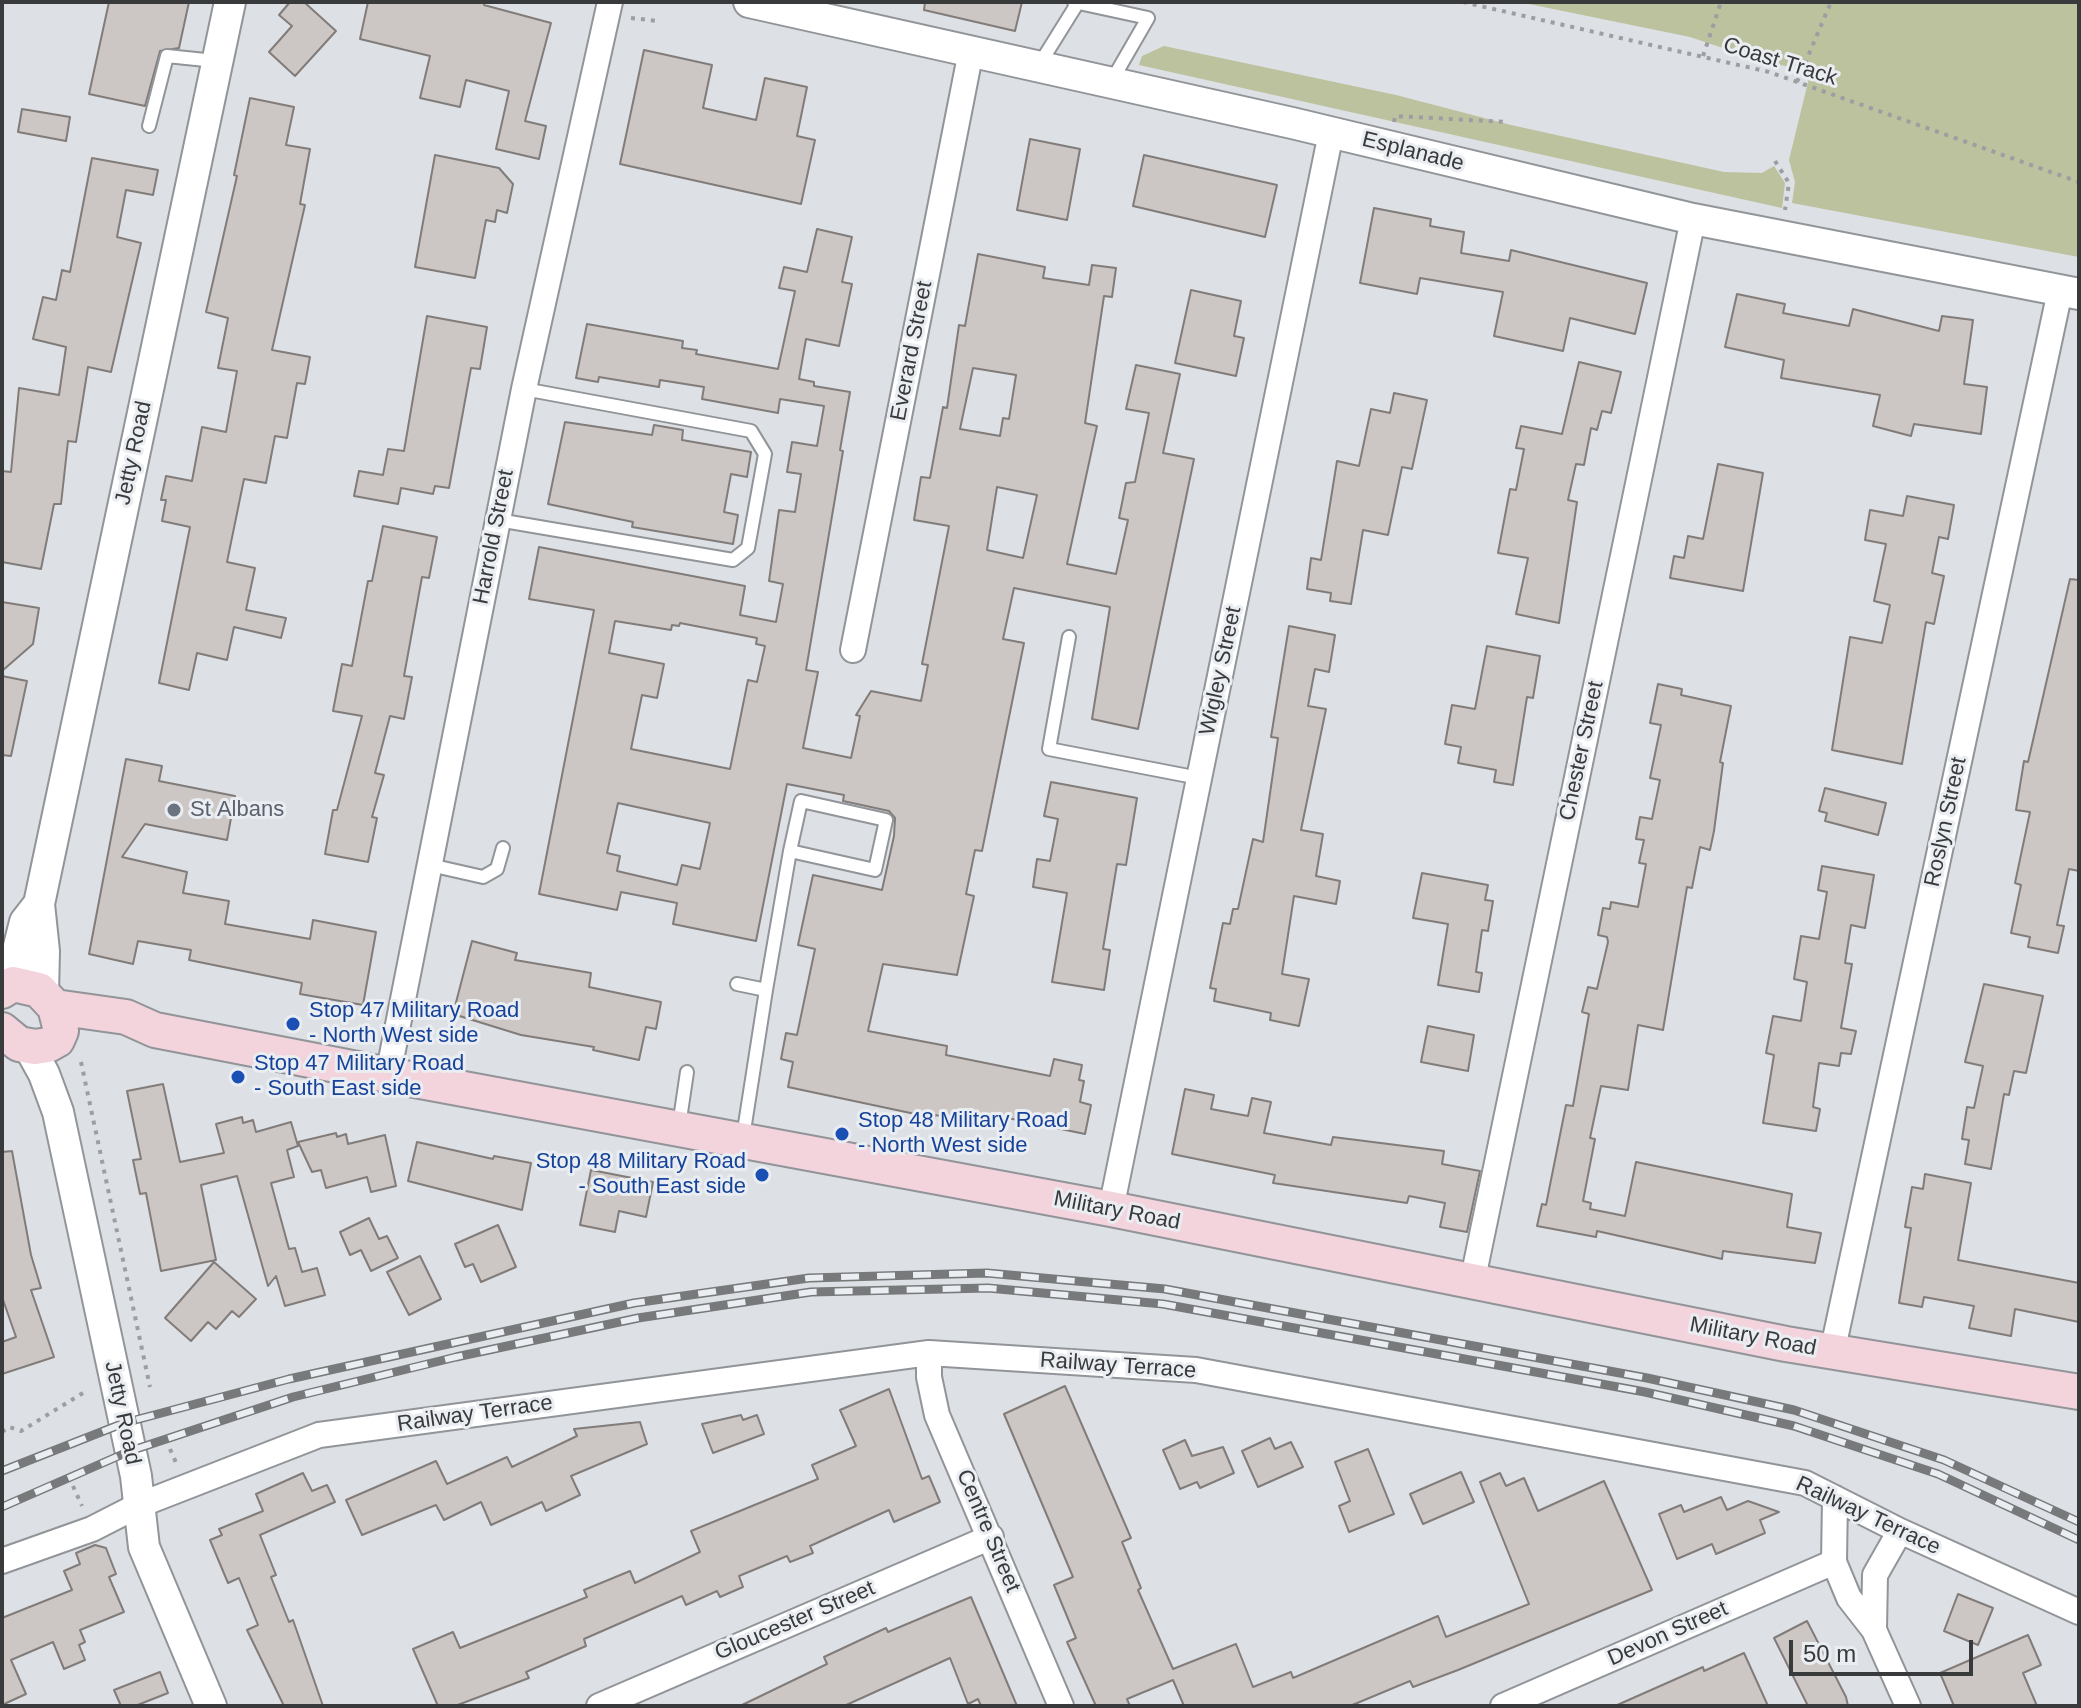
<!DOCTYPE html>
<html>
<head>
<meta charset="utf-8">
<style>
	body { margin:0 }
	#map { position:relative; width:2081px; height:1708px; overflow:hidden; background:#dde0e4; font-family:Arial,sans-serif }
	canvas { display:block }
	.frame { position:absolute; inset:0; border:4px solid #393a3c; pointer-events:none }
	.scale { position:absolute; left:1789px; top:1640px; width:184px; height:36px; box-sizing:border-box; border:4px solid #393a3c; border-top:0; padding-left:10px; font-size:24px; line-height:28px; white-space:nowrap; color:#393a3c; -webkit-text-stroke:6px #eaedf1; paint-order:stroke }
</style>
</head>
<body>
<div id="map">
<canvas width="2081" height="1708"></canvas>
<div class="frame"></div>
<div class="scale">50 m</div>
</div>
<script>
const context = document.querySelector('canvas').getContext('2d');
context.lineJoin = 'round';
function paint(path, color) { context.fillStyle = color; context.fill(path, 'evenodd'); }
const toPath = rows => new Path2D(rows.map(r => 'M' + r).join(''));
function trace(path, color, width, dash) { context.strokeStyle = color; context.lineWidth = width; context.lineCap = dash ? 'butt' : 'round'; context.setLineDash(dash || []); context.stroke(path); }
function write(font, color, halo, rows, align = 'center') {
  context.font = font + ' Arial,sans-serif'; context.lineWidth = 6; context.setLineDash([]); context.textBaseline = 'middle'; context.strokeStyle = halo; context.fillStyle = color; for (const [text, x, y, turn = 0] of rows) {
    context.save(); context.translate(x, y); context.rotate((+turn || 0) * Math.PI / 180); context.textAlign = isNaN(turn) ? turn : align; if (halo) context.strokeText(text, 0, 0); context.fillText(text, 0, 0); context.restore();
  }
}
const green = toPath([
	[1519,2,2079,2,2079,257,1792,203,1795,182,1789,160,1811,70,1768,63,1690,37],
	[1164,46,1396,95,1511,125,1724,172,1762,173,1774,166,1785,183,1782,208,1139,65,1142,56]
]);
const building = toPath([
	[109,2,189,2,179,48,160,51,145,106,89,94,109,2],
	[290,2,304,2,336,31,295,76,269,52,292,26,279,15,290,2],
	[368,2,485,2,484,5,551,23,525,121,546,126,539,159,496,149,509,91,466,80,460,107,420,98,430,56,360,39,368,2],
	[925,2,1022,2,1015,31,924,10,925,2],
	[644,50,712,65,703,108,756,120,765,78,807,87,797,136,815,140,801,204,620,164,644,50],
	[250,98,294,107,286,145,310,149,300,204,305,205,272,350,310,357,305,384,297,383,287,438,275,436,266,483,244,479,227,562,255,568,246,610,286,618,281,638,234,627,227,660,197,653,189,690,159,683,190,527,162,521,166,500,161,500,166,476,192,481,202,427,226,432,237,371,218,368,228,318,206,312,237,176,234,175,250,98],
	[22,109,70,117,66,141,18,132,22,109],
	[1030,139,1080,149,1067,220,1017,210,1030,139],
	[435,155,499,168,513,184,507,213,497,210,495,222,486,220,475,278,415,267,435,155],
	[1144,155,1277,185,1265,237,1133,206,1144,155],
	[92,158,158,170,153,195,126,190,117,237,141,243,111,372,88,367,76,442,68,441,61,504,54,504,41,569,2,562,2,471,11,472,19,388,59,395,66,347,33,339,43,297,56,300,62,270,70,272,92,158],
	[1374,208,1431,219,1430,226,1464,232,1461,253,1509,261,1511,250,1647,283,1635,334,1570,318,1563,351,1494,336,1503,292,1420,278,1417,294,1360,283,1374,208],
	[817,229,852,237,842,282,852,284,839,346,806,339,799,379,814,382,814,386,850,392,840,450,843,451,806,670,818,672,803,748,851,758,860,716,856,715,871,691,921,701,928,665,922,664,949,526,914,520,921,477,930,478,943,407,947,408,959,325,965,326,978,254,1045,267,1043,278,1089,285,1092,265,1116,268,1112,297,1104,296,1085,423,1097,426,1067,564,1116,574,1128,520,1119,518,1126,483,1135,482,1149,413,1126,409,1136,365,1180,374,1163,453,1194,459,1138,729,1092,719,1110,607,1014,588,1003,639,1024,643,982,851,975,850,966,894,974,896,957,975,883,964,868,1031,947,1046,946,1055,1050,1076,1054,1059,1082,1065,1079,1080,1084,1081,1080,1102,1091,1105,1085,1134,998,1116,997,1120,973,1115,972,1122,935,1115,934,1118,788,1087,793,1062,781,1059,786,1033,797,1035,815,949,798,945,813,875,882,890,894,836,895,818,889,811,843,801,844,795,787,784,756,941,673,924,677,903,621,892,617,910,539,894,594,610,529,599,539,547,745,586,740,615,776,622,783,584,769,581,779,510,795,512,801,474,787,472,792,442,817,446,824,406,780,399,778,413,702,399,704,387,660,380,659,387,599,377,598,382,576,378,587,324,683,341,682,348,697,350,696,354,778,369,795,291,779,288,784,267,807,272,817,229],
	[973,368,1016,375,1009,419,1003,418,1000,436,960,429,973,368],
	[997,487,1037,495,1023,558,987,550,997,487],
	[615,621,671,630,672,625,679,626,680,623,757,638,756,644,765,646,757,682,748,680,730,769,631,749,642,695,657,698,664,664,609,653,615,621],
	[618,803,710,823,700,869,682,865,677,885,617,871,620,856,607,853,618,803],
	[1191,290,1241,301,1234,336,1244,338,1236,376,1175,363,1191,290],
	[1737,294,1785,304,1783,313,1849,326,1853,309,1939,331,1942,316,1973,320,1964,384,1987,387,1981,434,1914,424,1911,436,1873,426,1880,395,1781,378,1784,360,1725,347,1737,294],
	[427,316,487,327,480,369,471,368,449,488,435,486,433,494,401,488,398,504,354,496,359,471,383,475,388,449,404,451,427,316],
	[1579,362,1621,372,1611,413,1602,411,1597,430,1591,428,1584,465,1576,464,1568,500,1577,502,1559,623,1516,614,1528,558,1498,553,1510,489,1516,490,1524,449,1516,448,1521,426,1562,434,1579,362],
	[1394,393,1427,400,1412,469,1402,467,1388,535,1363,530,1351,604,1330,601,1331,593,1307,589,1311,558,1321,560,1337,461,1359,466,1371,409,1390,413,1394,393],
	[565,422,652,435,654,425,683,430,682,440,751,452,747,477,731,474,724,512,738,515,733,544,632,527,633,522,548,504,565,422],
	[1718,464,1763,473,1743,591,1670,578,1674,556,1684,558,1688,536,1703,539,1718,464],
	[1907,496,1954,505,1948,539,1939,537,1932,573,1944,576,1934,624,1926,622,1902,764,1832,750,1850,637,1882,643,1890,605,1874,601,1886,544,1865,540,1870,510,1903,516,1907,496],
	[383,526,437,537,429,578,422,577,404,676,412,677,404,719,390,716,375,773,384,775,372,817,377,818,368,862,325,854,333,810,337,810,362,716,333,711,342,664,352,666,368,581,372,581,383,526],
	[2070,579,2079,580,2079,871,2069,869,2057,925,2064,926,2058,953,2028,947,2030,937,2011,933,2021,885,2015,883,2030,812,2016,810,2024,761,2028,762,2070,579],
	[2,602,39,608,33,644,2,671,2,602],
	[1289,626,1335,635,1329,672,1315,669,1308,706,1326,709,1301,830,1323,834,1316,876,1340,881,1336,904,1294,896,1282,974,1309,979,1299,1026,1270,1020,1271,1013,1214,1001,1216,989,1210,988,1223,923,1230,924,1233,909,1238,909,1253,839,1263,842,1278,738,1271,737,1289,626],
	[1487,646,1540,656,1533,698,1527,697,1513,785,1494,782,1496,770,1458,763,1461,747,1445,744,1452,705,1475,709,1487,646],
	[2,676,27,681,11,756,2,755,2,676],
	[1658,684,1682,689,1681,695,1731,706,1720,762,1723,763,1714,831,1710,850,1700,847,1692,888,1687,887,1663,1030,1638,1025,1628,1090,1601,1086,1590,1138,1595,1139,1583,1201,1591,1203,1590,1209,1625,1216,1636,1162,1792,1194,1787,1227,1821,1233,1815,1263,1723,1251,1722,1259,1597,1231,1596,1237,1537,1226,1542,1204,1546,1205,1566,1105,1573,1106,1589,1014,1582,1012,1588,987,1597,989,1608,942,1607,937,1598,935,1603,908,1610,909,1611,902,1638,907,1646,864,1639,863,1644,840,1636,839,1640,817,1652,819,1660,780,1650,778,1661,725,1650,723,1658,684],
	[126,759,162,766,159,781,235,796,227,840,145,824,122,857,187,872,183,893,229,901,225,924,310,939,313,920,376,932,363,1005,300,994,302,983,189,960,191,950,138,941,133,964,89,954,126,759],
	[1051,782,1137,798,1126,865,1117,864,1103,949,1110,950,1104,990,1052,982,1067,893,1033,887,1037,859,1050,861,1058,819,1044,816,1051,782],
	[1825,788,1886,803,1878,835,1825,821,1827,813,1819,811,1825,788],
	[1822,866,1874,875,1865,928,1851,925,1845,963,1852,964,1841,1028,1856,1031,1851,1054,1841,1053,1839,1066,1819,1063,1813,1107,1820,1109,1816,1131,1763,1123,1774,1055,1766,1053,1773,1016,1801,1021,1807,982,1794,979,1801,936,1819,939,1827,892,1818,890,1822,866],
	[1422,873,1488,885,1485,900,1493,901,1488,931,1482,930,1476,972,1482,973,1479,992,1438,985,1448,924,1413,918,1422,873],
	[472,941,517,953,515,960,591,973,589,987,661,1002,656,1029,646,1027,639,1060,593,1050,594,1047,521,1035,453,1014,472,941],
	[1984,984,2043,996,2026,1073,2014,1071,2009,1095,2004,1094,1991,1169,1965,1164,1969,1140,1962,1139,1967,1107,1974,1108,1983,1066,1965,1062,1984,984],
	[1428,1026,1474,1035,1468,1071,1421,1062,1428,1026],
	[163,1084,180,1162,224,1153,216,1124,242,1117,243,1123,253,1120,256,1132,291,1122,298,1146,287,1150,294,1177,271,1183,289,1249,295,1248,302,1272,317,1268,325,1295,285,1306,276,1276,268,1286,237,1176,201,1185,216,1260,161,1271,146,1193,140,1194,133,1160,141,1159,127,1091,163,1084],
	[1185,1089,1214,1095,1211,1109,1248,1116,1252,1098,1271,1102,1264,1133,1331,1145,1333,1137,1444,1151,1442,1164,1480,1171,1467,1232,1440,1227,1445,1203,1409,1196,1407,1203,1273,1183,1275,1175,1172,1154,1185,1089],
	[336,1133,337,1137,346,1134,348,1144,385,1135,396,1186,371,1192,367,1177,326,1188,321,1170,312,1172,298,1142,336,1133],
	[417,1142,493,1159,494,1156,531,1163,522,1210,408,1181,417,1142],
	[12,1151,31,1255,41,1288,31,1290,54,1357,2,1374,2,1342,16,1337,2,1297,2,1152,12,1151],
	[591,1170,653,1182,646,1217,619,1211,615,1232,580,1225,591,1170],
	[1925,1174,1971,1183,1958,1260,2079,1283,2079,1322,2015,1309,2011,1336,1969,1328,1974,1306,1924,1297,1922,1307,1899,1303,1911,1228,1905,1227,1912,1187,1923,1189,1925,1174],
	[369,1218,379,1239,387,1236,398,1258,371,1271,361,1250,350,1255,340,1232,369,1218],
	[498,1225,516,1267,481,1282,473,1264,465,1267,455,1244,498,1225],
	[420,1256,441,1299,409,1315,387,1272,420,1256],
	[214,1262,256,1299,239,1317,232,1311,216,1329,208,1322,191,1341,165,1318,214,1262],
	[1065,1386,1131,1538,1122,1542,1141,1588,1138,1590,1173,1669,1236,1644,1253,1687,1291,1672,1293,1678,1438,1616,1446,1637,1529,1604,1480,1482,1500,1473,1506,1486,1524,1478,1538,1511,1604,1481,1652,1590,1458,1670,1413,1687,1410,1681,1350,1706,1184,1706,1173,1680,1127,1699,1130,1706,1096,1706,1067,1642,1076,1638,1054,1585,1073,1577,1004,1414,1065,1386],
	[889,1389,922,1479,929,1476,940,1502,894,1522,889,1510,810,1546,813,1553,790,1562,787,1556,739,1576,743,1587,720,1597,717,1591,686,1605,682,1596,584,1639,586,1646,526,1672,529,1678,455,1706,438,1706,413,1649,453,1632,460,1648,587,1597,584,1590,630,1571,635,1583,700,1552,691,1531,818,1479,812,1465,856,1446,840,1410,889,1389],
	[741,1415,743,1420,757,1415,764,1434,713,1453,702,1424,741,1415],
	[640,1422,647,1444,571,1476,580,1495,546,1511,542,1502,491,1525,481,1502,444,1520,436,1505,362,1535,346,1500,436,1461,447,1484,507,1457,512,1467,577,1436,574,1429,640,1422],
	[1270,1438,1275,1449,1291,1442,1303,1467,1258,1487,1242,1451,1270,1438],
	[1185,1440,1192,1456,1223,1447,1234,1473,1200,1488,1197,1482,1180,1489,1163,1450,1185,1440],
	[1368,1449,1394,1514,1349,1532,1339,1506,1350,1501,1335,1462,1368,1449],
	[1461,1472,1474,1502,1423,1524,1410,1494,1461,1472],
	[303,1473,312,1491,327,1485,335,1502,260,1535,276,1575,271,1577,289,1622,293,1620,323,1706,284,1706,247,1630,258,1625,239,1578,228,1583,210,1540,222,1535,219,1529,263,1511,256,1494,303,1473],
	[1721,1497,1727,1510,1748,1501,1779,1512,1760,1520,1765,1533,1716,1554,1712,1544,1677,1559,1659,1514,1681,1505,1684,1512,1721,1497],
	[95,1545,106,1548,116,1574,109,1577,124,1612,80,1630,85,1642,79,1645,85,1660,64,1669,53,1642,11,1660,26,1694,2,1705,2,1618,72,1590,64,1571,80,1564,76,1553,95,1545],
	[1958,1594,1993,1608,1978,1645,1944,1631,1958,1594],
	[971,1597,1017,1706,981,1706,978,1699,968,1704,950,1658,844,1706,740,1706,827,1664,824,1657,886,1628,888,1632,971,1597],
	[1807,1621,1846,1697,1848,1706,1808,1706,1774,1638,1807,1621],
	[2028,1635,2041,1665,2023,1673,2037,1706,1954,1706,1940,1673,2028,1635],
	[1744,1653,1768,1706,1615,1706,1703,1667,1704,1671,1744,1653],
	[160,1672,168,1693,135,1706,121,1706,114,1690,160,1672]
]);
const path = toPath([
	[1463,2,1769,72,2079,182],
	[631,18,658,21],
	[1703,56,1721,2],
	[1797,82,1831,2],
	[1394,122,1395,116,1506,122],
	[1775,161,1789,183,1785,210],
	[81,1062,150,1387],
	[2,1432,9,1427,21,1431,83,1393],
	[170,1449,177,1465],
	[73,1486,82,1506]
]);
const service = toPath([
	[1074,2,1148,18,1111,82],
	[1039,65,1077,4],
	[149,126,167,56,215,61],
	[498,520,733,560,748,548,765,454,751,431,524,389],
	[1069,637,1049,749,1199,778],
	[430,865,483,877,497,869,503,848],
	[737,984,766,990],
	[679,1126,687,1072],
	[743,1137,766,990,790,851,801,801,886,820,875,870,790,851]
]);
const minor = toPath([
	[853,650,971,51],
	[388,1075,524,389,610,2],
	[1111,1209,1331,133],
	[1472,1283,1693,219],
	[929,1353,929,1377,937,1415,1061,1706],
	[1832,1353,2060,291],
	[1835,1498,1834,1562,1849,1598,1874,1630,1908,1706],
	[2,1561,92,1529,137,1506,319,1435,929,1353,1196,1370,1805,1483,1900,1531,2079,1612],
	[1874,1630,1875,1575,1900,1531],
	[599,1706,991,1537],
	[1503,1706,1834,1562]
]);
const tertiary = toPath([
	[749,2,1292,123,1693,219,2079,294],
	[9,986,25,922,39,904],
	[43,994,44,951,39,904,230,2],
	[28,1045,44,1074,58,1112,136,1476,144,1547,211,1706]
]);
const secondary = toPath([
	[2,991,13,984,39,990,55,1007,61,1031,57,1040,48,1045,35,1047,19,1044,2,1030],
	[55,1007,126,1017,155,1030,388,1075,1111,1209,1786,1344,2079,1392]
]);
const rail = toPath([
	[2,1471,124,1423,289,1379,634,1303,809,1278,987,1273,1165,1289,1647,1378,1794,1410,1944,1460,2079,1522],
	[2,1507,130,1451,293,1397,456,1357,638,1318,811,1292,988,1288,1163,1304,1645,1392,1794,1426,1938,1474,2079,1540]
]);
const markers = [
	[174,810,8,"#6b7280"],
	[293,1024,8,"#1a4fb4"],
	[238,1077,8,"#1a4fb4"],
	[842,1134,8,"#1a4fb4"],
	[762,1175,8,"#1a4fb4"]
];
const streetNames = [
	["Coast Track",1780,62,17],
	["Esplanade",1413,152,14],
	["Everard Street",912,351,-79],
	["Jetty Road",134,453,-78],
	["Harrold Street",494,537,-79],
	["Wigley Street",1221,671,-78],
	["Chester Street",1582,751,-78],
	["Roslyn Street",1946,822,-78],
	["Military Road",1117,1211,11],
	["Military Road",1753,1337,11],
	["Railway Terrace",1118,1366,4],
	["Jetty Road",122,1413,78],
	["Railway Terrace",475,1414,-8],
	["Railway Terrace",1868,1516,25],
	["Centre Street",988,1531,67],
	["Gloucester Street",795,1621,-23],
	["Devon Street",1668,1634,-24]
];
const worshipNames = [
	["St Albans",190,810]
];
const transitNames = [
	["Stop 47 Military Road",309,1011],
	["- North West side",309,1036],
	["Stop 47 Military Road",254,1064],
	["- South East side",254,1089],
	["Stop 48 Military Road",858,1121],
	["- North West side",858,1146],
	["Stop 48 Military Road",746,1162,"right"],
	["- South East side",746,1187,"right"]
];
paint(green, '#bcc19e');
paint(building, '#ccc7c5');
trace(building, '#817c7a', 2);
trace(service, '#919498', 16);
trace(minor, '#919498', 28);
trace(tertiary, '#919498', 34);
trace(secondary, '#919498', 38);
trace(path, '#9c9ea1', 4, [4, 6]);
trace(service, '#fff', 12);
trace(minor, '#fff', 24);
trace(tertiary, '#fff', 30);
trace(secondary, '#f3d3dc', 34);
trace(rail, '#77797b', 9);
trace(rail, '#eaedf1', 6, [18]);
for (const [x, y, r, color] of markers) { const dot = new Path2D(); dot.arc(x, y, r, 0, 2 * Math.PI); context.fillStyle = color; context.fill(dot); trace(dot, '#eaedf1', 3); }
write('22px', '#393a3c', '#eaedf1', streetNames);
write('22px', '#5b616d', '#eaedf1', worshipNames, 'left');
write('22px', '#164399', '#eaedf1', transitNames, 'left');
</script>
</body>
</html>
